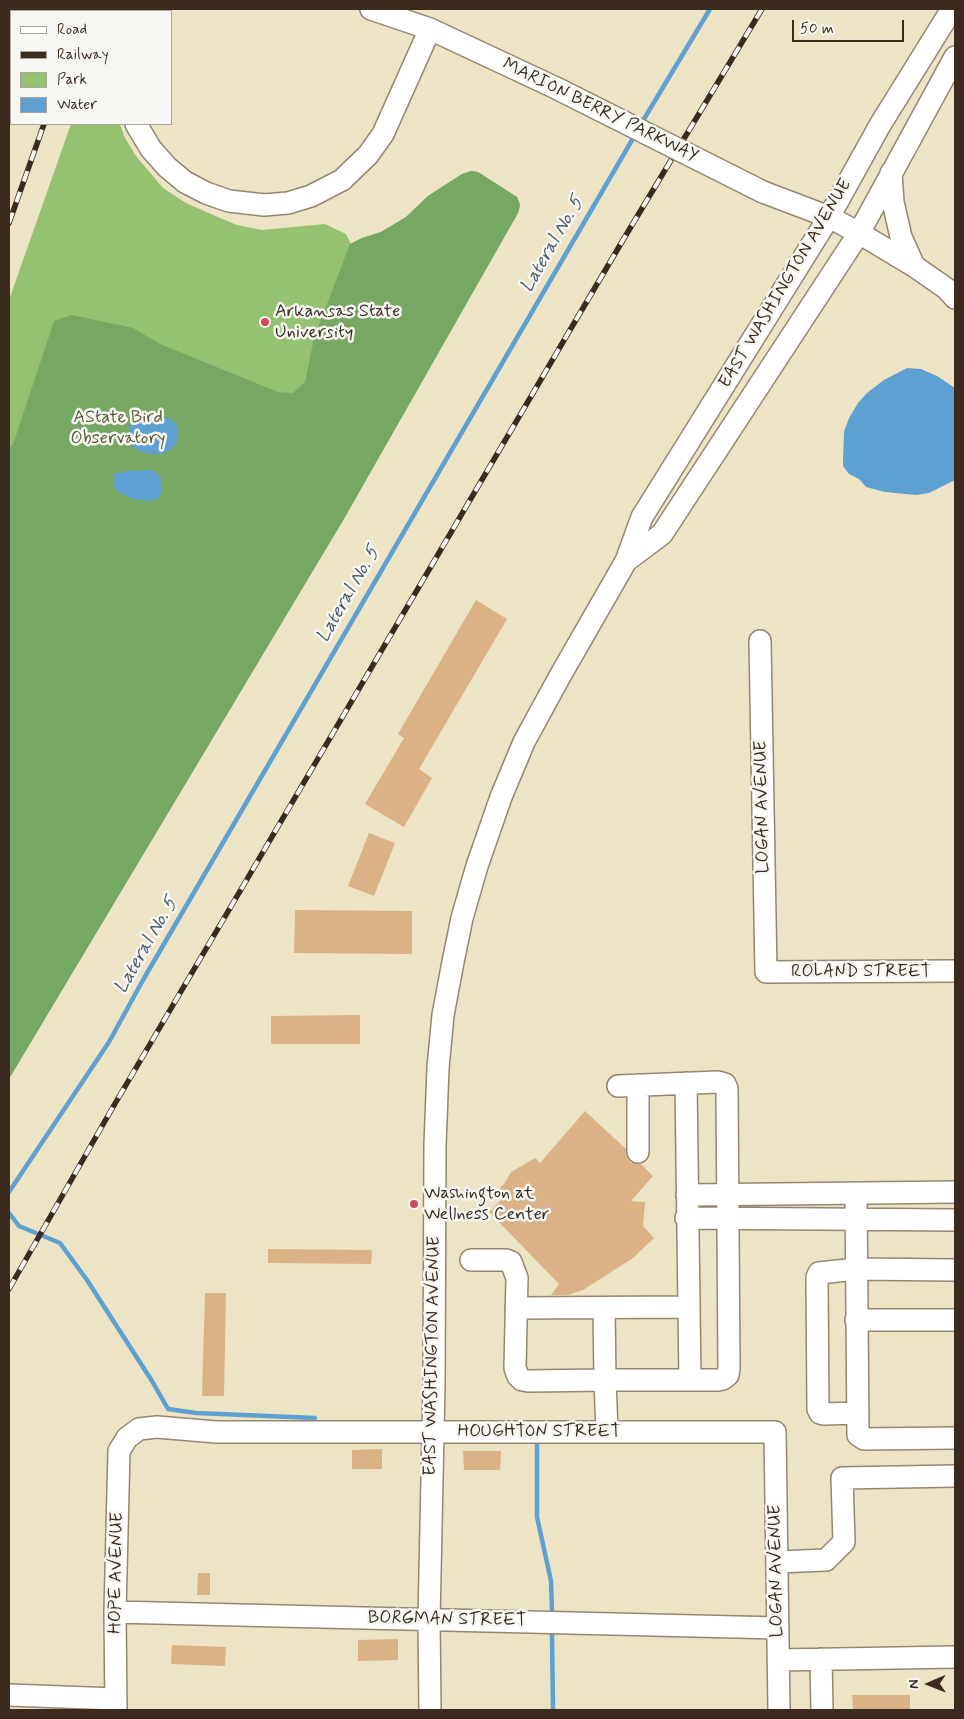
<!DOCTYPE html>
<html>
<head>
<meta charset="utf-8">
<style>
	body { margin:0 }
	#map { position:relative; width:964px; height:1719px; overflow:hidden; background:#ede3c5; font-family:Mynerve,sans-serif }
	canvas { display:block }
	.frame { position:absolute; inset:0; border:10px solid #3b2a1e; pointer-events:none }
	.legend { position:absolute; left:10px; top:10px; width:162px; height:115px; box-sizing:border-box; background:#f6f6f2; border:1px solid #aba49d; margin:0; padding:6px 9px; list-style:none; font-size:15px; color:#3b2a1e }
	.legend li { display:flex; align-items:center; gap:10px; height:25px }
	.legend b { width:25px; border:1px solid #aba49d }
	.north { position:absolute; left:904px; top:1659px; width:50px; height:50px; -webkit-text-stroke:4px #f6f6f2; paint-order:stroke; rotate:269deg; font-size:14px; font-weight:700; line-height:20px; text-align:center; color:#3b2a1e }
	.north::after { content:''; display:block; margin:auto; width:18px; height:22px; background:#3b2a1e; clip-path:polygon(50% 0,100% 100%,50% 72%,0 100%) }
	.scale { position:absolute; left:792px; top:20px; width:112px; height:22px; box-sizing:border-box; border:2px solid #3b2a1e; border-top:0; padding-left:6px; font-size:15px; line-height:18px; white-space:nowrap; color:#3b2a1e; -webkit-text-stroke:4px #f6f6f2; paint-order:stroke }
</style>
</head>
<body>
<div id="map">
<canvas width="964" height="1719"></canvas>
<div class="frame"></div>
<ul class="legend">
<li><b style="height:6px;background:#fff"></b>Road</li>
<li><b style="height:6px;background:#3b2a1e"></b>Railway</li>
<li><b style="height:14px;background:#94c271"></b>Park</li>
<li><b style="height:14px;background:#5fa0d2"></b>Water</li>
</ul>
<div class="north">N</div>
<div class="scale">50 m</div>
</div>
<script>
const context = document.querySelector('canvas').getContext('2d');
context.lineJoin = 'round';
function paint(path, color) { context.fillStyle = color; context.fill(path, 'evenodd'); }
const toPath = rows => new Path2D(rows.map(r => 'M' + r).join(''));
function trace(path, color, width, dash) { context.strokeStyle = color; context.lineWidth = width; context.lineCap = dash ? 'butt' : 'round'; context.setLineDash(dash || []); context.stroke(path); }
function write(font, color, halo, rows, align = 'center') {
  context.font = font + ' Mynerve,sans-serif'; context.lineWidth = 5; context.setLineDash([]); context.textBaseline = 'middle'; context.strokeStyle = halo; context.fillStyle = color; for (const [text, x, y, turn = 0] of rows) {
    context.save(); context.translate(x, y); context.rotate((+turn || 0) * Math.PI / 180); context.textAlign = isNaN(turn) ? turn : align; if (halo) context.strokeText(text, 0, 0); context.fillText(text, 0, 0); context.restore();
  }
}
const green = toPath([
	[71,124,120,124,124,136,136,156,163,188,186,203,213,215,237,225,262,230,325,224,346,234,351,244,362,238,381,232,406,217,428,196,462,174,471,171,478,172,517,197,520,205,518,213,341,524,9,521,9,300]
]);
const forest = toPath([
	[471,171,478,172,517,197,520,205,518,213,341,524,9,1079,9,449,13,444,54,321,72,315,133,328,160,344,278,392,293,393,305,382,314,338,350,244,362,238,381,232,406,217,428,196,462,174]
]);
const water = toPath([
	[907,368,921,369,937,376,955,388,955,480,929,493,916,495,885,492,866,487,859,479,849,474,843,466,843,459,844,432,849,418,858,403,867,393,884,380],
	[164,417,172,420,178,427,177,443,169,451,160,454,149,454,137,450,130,444,130,424,135,418],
	[154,470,162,480,162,490,158,499,149,501,132,499,118,492,113,485,114,474,127,471]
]);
const stream = toPath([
	[641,124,710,9],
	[9,1192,109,1042,143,980,635,135],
	[9,1213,19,1226,60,1243,87,1280,152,1381,168,1409,196,1413,315,1418],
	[537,1445,537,1517,551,1581,552,1611],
	[552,1634,553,1710]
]);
const building = toPath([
	[476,600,507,619,419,769,432,778,404,827,365,804,404,738,398,734],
	[369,833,395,843,374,896,348,886],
	[295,910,412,911,412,954,294,953],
	[360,1015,360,1044,271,1044,271,1016],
	[585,1111,626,1149,627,1158,631,1163,641,1164,653,1176,631,1201,645,1202,643,1226,654,1238,633,1258,583,1290,568,1295,551,1295,559,1284,489,1212,502,1199,496,1192,505,1183,511,1172,535,1158,540,1163],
	[268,1249,372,1250,371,1264,268,1263],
	[205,1293,226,1293,224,1396,202,1396],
	[382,1449,382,1469,352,1469,352,1450],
	[463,1451,501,1451,500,1470,464,1470],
	[198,1573,210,1573,210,1595,197,1595],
	[398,1639,398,1660,358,1661,358,1640],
	[172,1645,226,1647,225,1666,171,1664],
	[852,1695,910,1695,910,1710,853,1710]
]);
const minor = toPath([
	[371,9,430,29,556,88],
	[134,11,135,9],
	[136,124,151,149,167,167,185,182,206,193,229,201,264,205,288,203,311,196,342,180,368,155,383,134,430,29],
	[891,173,893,202,901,237,914,266],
	[763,192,829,217,859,233,914,266,947,289,955,298],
	[626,561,662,534,859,233,955,57],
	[760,641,766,972,955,971],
	[638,1085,638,1152],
	[618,1086,718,1082,725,1084,727,1089,729,1368,728,1375,723,1379,718,1380,690,1380],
	[856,1193,858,1435,864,1439,955,1438],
	[687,1195,955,1192],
	[686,1218,955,1220],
	[471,1260,506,1260,511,1262,517,1278,515,1368,518,1376,522,1380,528,1381,605,1380,604,1308],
	[516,1308,688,1307],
	[856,1320,955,1320],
	[857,1413,824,1414,820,1413,818,1409,817,1277,819,1273,856,1269,955,1270],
	[607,1432,605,1380,690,1380,686,1083],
	[777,1562,826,1560,844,1542,842,1478,955,1476],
	[115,1612,778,1628],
	[821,1659,822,1710],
	[778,1660,955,1657],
	[9,1695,116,1699],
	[116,1710,115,1612,119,1451,127,1438,139,1429,157,1427,216,1432,775,1432,779,1710],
	[430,1710,429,1620,434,1385,435,1145,438,1068,443,1015,453,962,462,918,477,866,501,797,524,742,560,676,626,561,642,517,829,217,880,125,952,9]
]);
const rail = toPath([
	[9,11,10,9],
	[83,11,84,9],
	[9,223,44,124],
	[9,1289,113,1107,623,240,762,9]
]);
const minorBridge = toPath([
	[556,88,763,192]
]);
const markers = [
	[265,322,5,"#d1495b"],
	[414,1204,5,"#d1495b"]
];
const streetNames = [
	["MARION BERRY PARKWAY",600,111,26],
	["EAST WASHINGTON AVENUE",786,284,-59],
	["LOGAN AVENUE",763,807,-91],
	["ROLAND STREET",861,972],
	["EAST WASHINGTON AVENUE",433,1356,-89],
	["HOUGHTON STREET",539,1432],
	["LOGAN AVENUE",777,1571,-91],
	["HOPE AVENUE",117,1573,-89],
	["BORGMAN STREET",447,1620,1]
];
const poiNames = [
	["Arkansas State",275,312],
	["University",275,333],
	["Washington at",424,1194],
	["Wellness Center",424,1215]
];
const parkNames = [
	["AState Bird",118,418],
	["Observatory",118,439]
];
const waterNames = [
	["Lateral No. 5",553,245,-60],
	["Lateral No. 5",349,595,-60],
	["Lateral No. 5",147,946,-60]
];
paint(green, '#94c271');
paint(forest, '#77a863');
paint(water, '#5fa0d2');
trace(stream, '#5fa0d2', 4.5);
paint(building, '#dbb286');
trace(minor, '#948672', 24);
trace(minor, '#fff', 21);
trace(rail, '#3b2a1e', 5.5);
trace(rail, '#f6f6f2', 4, [11]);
trace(minorBridge, '#948672', 24, []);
trace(minorBridge, '#fff', 21);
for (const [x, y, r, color] of markers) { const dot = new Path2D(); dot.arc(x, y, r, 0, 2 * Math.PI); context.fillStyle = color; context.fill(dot); trace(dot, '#f6f6f2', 2); }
write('18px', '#3b2a1e', '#f6f6f2', streetNames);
write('18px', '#3b2a1e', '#f6f6f2', poiNames, 'left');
write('18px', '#565837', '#f6f6f2', parkNames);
write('italic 19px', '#495966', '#f6f6f2', waterNames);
</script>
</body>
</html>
